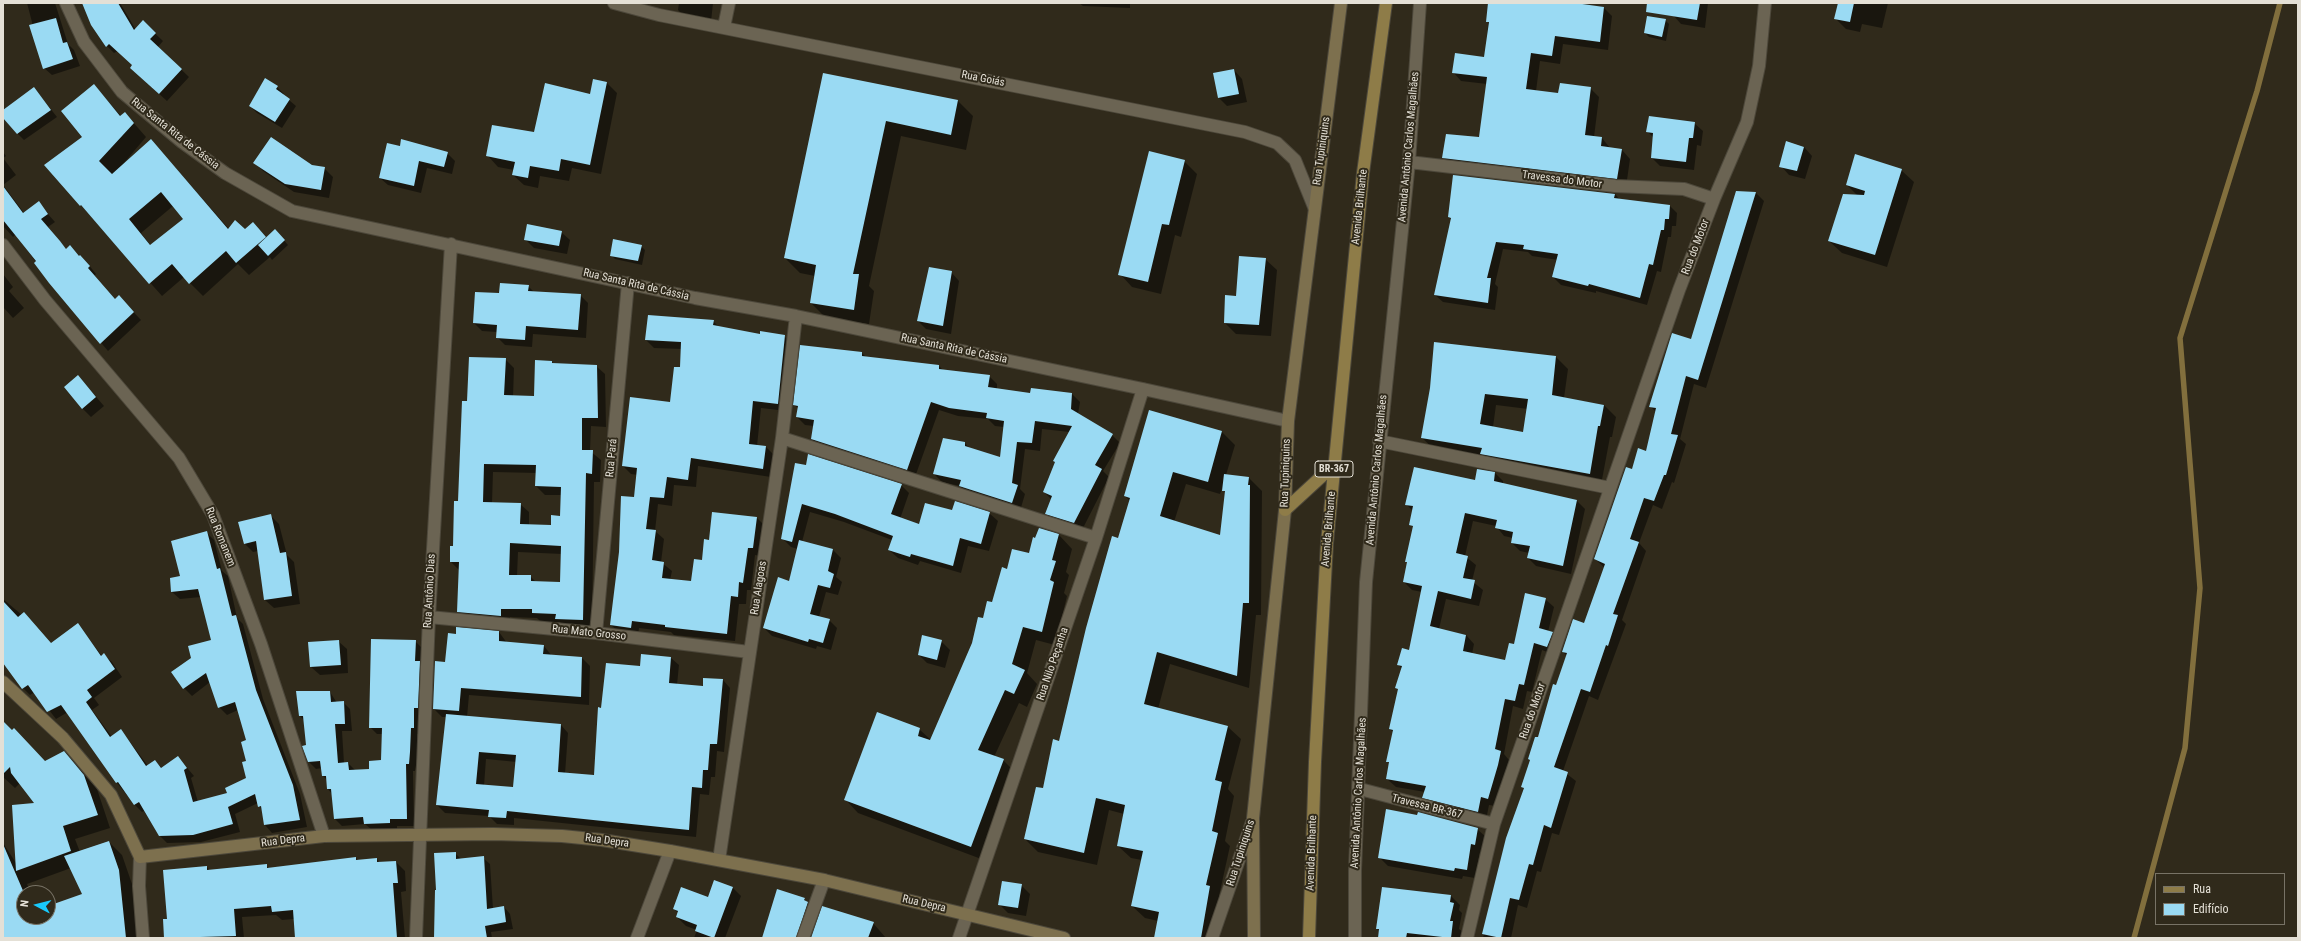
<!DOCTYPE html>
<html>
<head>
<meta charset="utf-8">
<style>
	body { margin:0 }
	#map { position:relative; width:2301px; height:941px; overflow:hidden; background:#302a1b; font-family:"Roboto Condensed",sans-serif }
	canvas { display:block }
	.frame { position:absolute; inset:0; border:4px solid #e4e0d6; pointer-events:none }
	.legend { position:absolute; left:2155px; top:873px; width:130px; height:52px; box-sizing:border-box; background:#302a1b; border:1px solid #787366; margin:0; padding:5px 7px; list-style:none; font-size:12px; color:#e4e0d6 }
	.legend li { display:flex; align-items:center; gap:8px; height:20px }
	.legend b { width:20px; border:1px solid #787366 }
	.north { position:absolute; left:16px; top:885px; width:40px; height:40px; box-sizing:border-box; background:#302a1b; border:1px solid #787366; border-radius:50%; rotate:277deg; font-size:11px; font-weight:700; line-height:16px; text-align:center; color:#e4e0d6 }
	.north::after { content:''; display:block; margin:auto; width:14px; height:18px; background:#19cafc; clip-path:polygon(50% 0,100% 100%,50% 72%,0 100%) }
</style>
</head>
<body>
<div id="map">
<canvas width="2301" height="941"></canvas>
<div class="frame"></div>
<ul class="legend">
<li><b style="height:5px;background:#8e7c48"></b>Rua</li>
<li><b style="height:11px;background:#9adaf3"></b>Edifício</li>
</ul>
<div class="north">N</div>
</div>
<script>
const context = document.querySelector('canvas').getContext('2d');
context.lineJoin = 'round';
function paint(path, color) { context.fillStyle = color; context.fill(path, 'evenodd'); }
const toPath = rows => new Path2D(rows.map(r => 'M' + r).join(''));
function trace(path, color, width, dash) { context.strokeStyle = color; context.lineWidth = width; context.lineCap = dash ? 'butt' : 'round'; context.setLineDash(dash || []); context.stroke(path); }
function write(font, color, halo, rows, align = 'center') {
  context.font = font + ' "Roboto Condensed",sans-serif'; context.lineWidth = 4; context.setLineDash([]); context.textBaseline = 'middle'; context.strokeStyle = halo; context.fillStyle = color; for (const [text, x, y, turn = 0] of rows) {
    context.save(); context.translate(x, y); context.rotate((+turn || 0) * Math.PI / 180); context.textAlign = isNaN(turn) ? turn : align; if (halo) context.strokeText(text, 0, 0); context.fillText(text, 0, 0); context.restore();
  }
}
const shadow = toPath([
	[27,3,55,3,68,44,74,50,80,66,52,75,44,68],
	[83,3,120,3,136,30,143,22,163,41,158,47,189,77,167,101,138,75,133,65,118,51,114,53,107,46],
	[679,3,713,3,711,22,686,18,678,10],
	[1079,3,1130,3,1130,8,1083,6],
	[1490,3,1564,3,1603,7,1612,16,1608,50,1563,44,1560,64,1540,61,1536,91,1559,94,1590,88,1599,97,1594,137,1602,138,1610,148,1622,150,1630,159,1626,187,1452,166,1443,157,1480,138,1487,84,1461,81,1453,72,1485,58],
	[1675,3,1708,3,1705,28,1681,24,1673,15],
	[1839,3,1888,3,1882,28,1862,24,1860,32,1846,29,1835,18],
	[1665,20,1669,24,1666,41,1649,37,1645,33],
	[1234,70,1242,79,1247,102,1227,106,1219,98],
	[824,75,958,101,973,116,966,150,901,136,869,286,874,291,869,324,826,318,811,303,815,276,800,273,785,258],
	[607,83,617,93,601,174,572,168,569,181,540,176,538,188,524,185,513,175,514,170,498,167,488,156,534,133],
	[94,85,121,116,125,113,146,137,118,170,151,140,229,229,245,231,253,224,267,238,275,230,288,245,272,260,270,257,249,275,238,264,203,296,184,277,162,296,81,205,83,137],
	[173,206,184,219,151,246,141,233],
	[277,87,284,94,283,95,296,106,282,128,257,113,250,106],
	[34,88,57,117,24,140,17,133],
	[1694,123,1703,131,1701,146,1697,145,1694,170,1660,166,1652,158,1654,138,1647,131],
	[388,144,447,153,455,161,452,174,427,168,421,193,388,185,380,178],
	[1804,147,1812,156,1805,179,1789,175,1781,166],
	[3,152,6,156,3,158,16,175,3,185],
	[1184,161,1197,174,1181,237,1175,235,1161,294,1132,287,1120,274],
	[255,163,324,168,333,177,329,198,294,192,263,171],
	[1901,170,1914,182,1887,267,1842,253,1829,241,1858,196,1847,185],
	[3,185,24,213,38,203,55,222,48,227,67,250,88,264,96,274,94,276,116,300,126,304,141,320,108,351,50,282,16,234,13,237,3,226],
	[1756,193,1764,201,1706,388,1694,384,1680,439,1686,444,1674,483,1672,482,1662,509,1653,505,1639,543,1646,551,1622,620,1626,624,1598,700,1589,696,1563,771,1576,781,1559,835,1552,833,1541,872,1537,871,1527,908,1518,905,1511,938,1483,938,1507,839,1567,656,1563,652,1584,624,1605,568,1595,559,1632,471,1647,452,1656,412,1650,406,1692,340],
	[1615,194,1620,200,1670,206,1677,213,1676,226,1672,226,1671,237,1668,237,1661,272,1657,271,1647,305,1596,291,1596,293,1561,285,1553,277,1558,260,1532,256,1528,252,1503,249,1495,284,1498,287,1495,310,1443,302,1435,295,1451,220,1449,217],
	[561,232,570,240,567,254,534,248,526,240],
	[641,246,645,250,642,265,615,259,611,255],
	[1265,259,1277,270,1271,336,1236,334,1225,323,1237,297],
	[951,272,959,281,951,334,926,329,918,321],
	[3,274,13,287,9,291,24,308,13,318,3,307],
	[528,286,534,292,580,295,588,303,586,338,533,334,532,347,505,345,497,337,497,332,482,331,474,323,500,294],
	[713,321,720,328,761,335,784,336,792,344,786,411,761,408,757,446,766,447,774,455,771,477,698,466,696,487,674,485,672,506,658,504,655,531,664,539,661,562,672,571,670,580,692,582,703,561,709,541,757,518,765,526,760,556,755,555,751,590,747,590,746,604,739,604,735,641,674,635,671,632,639,628,638,635,620,633,611,625,638,475,631,474,623,466,671,403,681,368,682,349,654,348,646,340],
	[862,353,867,358,939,366,944,371,989,376,997,384,997,389,1031,394,1031,389,1072,394,1080,402,1078,414,1112,435,1120,443,1103,471,1109,477,1082,530,1054,521,1046,514,1052,500,1044,492,1070,432,1042,429,1040,451,1025,449,1020,489,1025,494,1020,511,968,494,960,486,942,482,934,474,965,443,970,449,1000,458,1004,427,995,426,988,419,958,416,939,410,915,477,819,447,812,439,814,426,805,425,797,417,799,409,794,405],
	[1556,357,1568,369,1564,398,1604,405,1616,417,1612,437,1610,437,1601,485,1434,449,1422,438,1431,388],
	[1496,405,1528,409,1524,433,1493,427],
	[505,359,514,368,513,397,535,397,552,362,555,365,596,366,605,374,606,427,591,426,590,451,601,460,600,482,594,482,592,628,565,627,560,622,541,622,537,618,510,617,509,625,467,620,458,612,459,570,451,562,459,502,468,402],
	[493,472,537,473,536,486,545,495,562,495,561,517,552,526,529,526,529,512,520,504,492,503],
	[518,552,562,554,561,583,536,582,530,576,517,576],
	[78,376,104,406,91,417,82,408],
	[1149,411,1222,432,1235,445,1226,475,1249,478,1262,491,1261,615,1256,615,1249,688,1170,664,1158,709,1228,727,1241,739,1228,789,1234,796,1225,841,1230,846,1219,896,1222,899,1215,938,1155,938,1158,921,1145,918,1132,906,1142,860,1131,858,1118,846,1124,814,1109,810,1097,865,1038,852,1025,839,1059,742,1130,501,1125,496],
	[1186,484,1220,494,1222,489,1226,493,1221,537,1174,522],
	[796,464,901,485,909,493,900,519,920,526,953,511,989,513,998,521,989,551,968,546,961,573,920,561,918,565,898,558,889,550,892,540,844,522,810,512,802,542,833,550,841,558,836,577,842,582,838,595,826,592,819,617,829,620,837,628,831,650,817,646,816,649,772,636,764,628,789,582,798,549,791,547,783,539],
	[1478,470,1495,473,1503,481,1503,484,1577,501,1585,509,1571,574,1536,566,1528,558,1529,553,1520,551,1512,543,1513,538,1504,536,1496,526,1473,521,1465,556,1476,565,1472,581,1483,590,1479,606,1446,599,1439,629,1466,635,1474,644,1472,654,1506,662,1545,599,1554,607,1548,632,1560,641,1555,655,1542,650,1532,692,1527,691,1523,709,1513,706,1504,754,1509,760,1506,774,1496,806,1489,805,1486,820,1432,805,1424,797,1425,792,1396,787,1387,779,1390,764,1387,761,1393,732,1390,729,1399,690,1396,687,1402,669,1398,664,1410,652,1422,592,1412,590,1404,582,1408,564,1406,561,1414,528,1410,524,1413,511,1406,504,1476,481],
	[270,515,279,524,287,555,294,562,300,604,274,608,265,600,258,551,253,552,245,544],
	[1040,529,1059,535,1072,549,1066,572,1069,575,1064,593,1067,596,1055,645,1036,640,1027,673,1037,684,1027,707,1019,703,994,757,1003,760,1017,774,984,860,858,813,845,799,919,729,931,740,983,619,1008,570,1029,555],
	[207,533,214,540,222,571,228,576,237,618,243,624,263,699,300,794,307,827,272,833,265,825,262,810,258,803,235,814,240,832,201,842,167,843,159,835,144,811,142,812,135,805,117,783,68,712,56,719,35,692,30,695,23,688,3,661,3,599,22,615,51,644,78,625,102,656,104,655,112,662,122,677,94,698,99,705,92,710,112,737,121,730,148,766,155,761,162,768,178,757,194,776,191,778,198,802,228,793,247,778,247,741,238,710,227,715,219,707,210,682,192,696,184,688,192,658,212,641,201,597,180,599,172,592],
	[499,632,507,643,544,646,552,656,582,658,590,666,589,705,469,695,467,717,561,725,568,733,565,774,594,776,602,709,641,667,671,658,679,665,677,685,704,687,723,680,730,688,724,752,717,751,715,777,711,777,709,795,700,794,696,837,514,818,514,825,497,824,489,816,445,813,437,805,446,717,442,717,434,709,446,663,457,635],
	[486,759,517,762,514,788,484,786],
	[338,641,347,649,348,673,320,675,311,667],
	[415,641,422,648,421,734,417,734,417,759,415,771,413,771,414,826,397,826,397,829,372,830,365,824,342,826,335,819,332,794,328,789,327,780,323,776,322,768,316,769,308,761,305,721,300,716,298,692,330,692,337,703,343,702,350,709,352,731,342,731,344,763,348,763,355,770,370,770,382,761,383,734,377,734,370,727],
	[941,641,950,650,945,668,927,663,919,655],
	[3,722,46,762,64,752,97,789,110,828,75,839,80,852,109,842,122,855,132,884,137,938,3,938,3,843,16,863,36,804,20,783,15,788,3,777],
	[71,868,83,895,48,907,48,917,24,917,24,893,31,893,27,884],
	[1477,829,1486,837,1483,852,1480,852,1475,878,1463,876,1462,879,1388,866,1379,857],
	[455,853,461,859,483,858,490,864,493,909,504,907,510,914,513,929,491,932,492,938,434,938,438,890],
	[356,858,359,861,377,859,380,863,396,862,405,871,406,891,401,892,405,938,296,938,294,919,282,920,276,915,242,917,244,938,165,938,164,920,168,920,207,867,210,871,266,866,269,868],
	[1021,885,1030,894,1026,916,1008,913,1000,905],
	[733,888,741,896,725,938,694,938,697,930,686,926,677,917,678,913,674,909],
	[1382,888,1451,896,1460,905,1459,910,1462,913,1459,929,1462,931,1461,938,1379,938,1380,931,1377,929],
	[804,899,812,907,806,938,763,938],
	[873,923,886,938,812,938]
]);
const stream = toPath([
	[2134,938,2185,748,2200,588,2180,338,2257,91,2280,3]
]);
const building = toPath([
	[82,3,118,3,134,30,143,20,156,33,150,39,182,69,159,94,130,68,132,65,109,44,106,47,91,25],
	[1488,3,1575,3,1604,7,1600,42,1555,36,1552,56,1531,53,1526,89,1558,93,1560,83,1591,87,1585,135,1602,137,1601,146,1622,149,1617,179,1442,158,1446,134,1479,137,1487,77,1452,73,1455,53,1484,57,1489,22,1486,22],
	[1647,3,1700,3,1697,20,1646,12],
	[1838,3,1854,3,1850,22,1834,19],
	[1647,16,1666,19,1662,37,1644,33],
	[56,18,63,43,67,42,73,59,43,69,29,25],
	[1234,69,1239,94,1218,98,1213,73],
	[823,73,958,100,951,135,886,121,853,274,859,274,854,310,810,303,816,265,784,258],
	[265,78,278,86,276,89,290,99,275,122,249,106],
	[593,79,607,82,590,165,561,159,559,171,530,166,528,178,512,175,515,162,486,156,492,125,534,132,545,83,590,94],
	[94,84,120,116,125,112,134,123,99,161,112,174,151,139,228,229,235,220,245,229,253,222,266,237,236,263,226,251,189,284,172,264,149,284,81,205,80,206,44,165,82,137,61,111],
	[161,192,183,219,150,245,129,219],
	[34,87,51,110,17,134,3,118,3,110],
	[1649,116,1695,122,1693,138,1689,138,1686,162,1651,158,1653,133,1646,132],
	[271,137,312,165,325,167,321,190,285,184,253,163],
	[401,139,448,152,444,167,419,161,414,186,379,178,387,143,400,146],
	[1786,141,1804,147,1797,171,1779,167],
	[1149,151,1185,160,1169,225,1162,224,1148,282,1118,275],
	[1855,154,1902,169,1875,255,1828,241,1843,194,1864,195,1865,191,1846,185],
	[1453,175,1615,194,1614,198,1670,205,1669,219,1665,219,1664,230,1661,230,1653,265,1649,264,1640,298,1589,284,1588,286,1552,277,1558,254,1523,249,1524,245,1496,242,1487,278,1491,278,1488,303,1434,295,1451,218,1448,217],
	[3,186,23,213,39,201,48,214,41,219,60,241,66,249,70,245,79,256,80,255,90,266,88,268,115,299,119,295,134,312,100,344,49,283,34,263,36,261,3,220],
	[1736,191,1756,192,1698,380,1686,376,1671,434,1678,435,1666,475,1664,475,1654,501,1644,498,1630,539,1639,542,1613,614,1618,615,1608,646,1606,645,1590,692,1581,689,1554,767,1568,772,1551,828,1544,825,1533,865,1529,864,1519,900,1510,898,1501,938,1482,934,1506,838,1524,788,1521,787,1530,760,1528,759,1535,737,1538,737,1553,684,1556,685,1567,653,1562,652,1573,619,1584,623,1605,564,1594,559,1626,467,1632,469,1638,448,1646,451,1656,408,1649,407,1672,333,1691,339],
	[527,224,562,231,559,246,524,240],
	[275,229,285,240,268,256,258,245],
	[613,239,642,245,638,261,610,256],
	[1239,256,1266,258,1259,325,1224,323,1225,295,1236,296],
	[929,267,952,271,943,326,917,321],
	[500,283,529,285,528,291,581,294,578,330,526,326,525,340,496,338,497,325,473,323,475,292,499,293],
	[648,315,714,320,713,325,760,334,760,331,785,335,778,404,753,401,749,444,766,446,763,469,691,458,688,480,667,477,664,498,650,497,646,529,656,530,652,560,664,562,662,578,691,581,694,559,702,560,704,539,709,540,712,512,757,517,753,548,748,548,743,583,739,582,738,597,731,596,727,634,665,627,665,625,632,621,631,628,610,625,619,552,621,496,634,497,637,468,622,466,630,397,670,402,674,367,680,367,681,342,645,340],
	[1434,342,1556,356,1552,395,1604,405,1600,426,1598,426,1590,474,1480,454,1482,448,1421,438,1430,388],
	[1485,394,1528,399,1523,432,1480,424],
	[800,345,862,352,862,356,939,365,939,369,990,375,988,387,1030,393,1031,388,1072,393,1071,409,1113,434,1095,465,1102,469,1074,523,1045,514,1052,496,1043,492,1055,462,1053,461,1072,426,1035,421,1032,443,1017,442,1012,483,1018,485,1012,503,959,486,961,480,933,474,943,438,965,442,965,446,1000,457,1004,421,986,418,987,413,949,408,931,402,907,470,811,439,814,420,796,417,798,406,793,405],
	[469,357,506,358,504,395,534,396,535,360,552,361,552,363,597,365,598,418,582,418,582,450,593,450,592,474,586,473,583,620,555,619,556,614,532,613,532,609,501,609,501,616,457,612,459,562,450,562,450,546,453,546,454,501,458,501,462,401,467,401],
	[484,464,536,465,535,486,561,487,560,516,551,515,551,525,520,524,521,503,483,502],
	[510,543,561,546,560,582,531,581,531,575,509,575],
	[78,375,96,397,82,409,64,387],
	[1149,410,1222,431,1208,482,1173,472,1160,516,1220,535,1225,491,1222,491,1224,474,1249,477,1248,485,1250,485,1249,603,1243,603,1237,676,1157,652,1144,704,1228,726,1215,780,1222,782,1212,831,1218,833,1206,885,1210,886,1201,938,1154,938,1159,912,1131,906,1143,851,1117,846,1125,805,1096,798,1084,853,1024,839,1036,787,1043,788,1053,739,1059,741,1086,628,1112,536,1118,538,1130,498,1124,496],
	[808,454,902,484,891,514,919,524,925,503,952,510,955,501,990,512,981,544,960,538,953,566,911,554,910,557,888,550,893,536,835,514,802,504,792,542,781,539,795,463,806,465],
	[1414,467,1475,480,1477,469,1495,472,1494,481,1577,500,1563,566,1527,558,1530,546,1511,543,1513,532,1495,528,1497,520,1465,513,1456,553,1468,556,1463,578,1475,580,1471,599,1438,591,1430,626,1466,635,1463,651,1505,660,1509,643,1514,644,1525,593,1546,598,1539,628,1553,632,1547,647,1534,643,1524,685,1519,684,1515,701,1505,699,1495,749,1501,751,1498,765,1488,799,1481,797,1478,812,1422,798,1426,786,1386,779,1389,762,1386,762,1393,730,1389,729,1398,689,1395,688,1402,666,1397,665,1402,648,1409,650,1422,586,1403,582,1407,562,1405,562,1413,526,1409,525,1413,506,1405,505],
	[271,514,280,553,286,552,292,596,264,600,256,541,244,544,238,522],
	[1039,528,1059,534,1052,560,1056,561,1050,580,1054,582,1042,632,1023,627,1012,664,1025,670,1014,694,1005,690,978,750,1004,759,971,847,844,800,877,712,920,728,918,736,930,740,972,643,978,617,983,618,987,601,992,602,1002,567,1007,569,1012,549,1029,553,1033,537,1035,538],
	[207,531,217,569,220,568,232,616,236,615,256,690,293,785,300,820,264,825,261,806,258,807,255,794,228,807,233,824,193,835,159,836,139,802,134,805,118,782,116,783,61,705,47,712,28,685,22,689,3,663,3,601,18,617,24,612,51,643,78,623,101,656,104,653,115,669,87,690,92,697,86,702,110,737,121,729,146,766,155,760,161,768,178,756,187,768,184,770,193,802,227,793,225,788,246,778,242,762,246,761,241,742,246,740,235,702,218,708,206,673,183,689,171,672,191,658,188,646,211,640,198,589,171,592,170,578,180,576,171,541],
	[799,540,833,549,828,571,834,574,830,588,818,585,810,614,830,619,823,643,809,639,808,642,763,628,778,577,789,581],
	[456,627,499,631,499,641,544,645,543,654,582,657,581,697,461,688,459,711,433,709,435,661,445,662,448,633,456,634],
	[922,635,942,640,937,660,918,655],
	[371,639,416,640,415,661,420,661,418,708,414,708,414,728,411,728,410,752,409,764,406,764,407,819,390,819,390,823,364,824,363,817,334,819,331,789,327,789,326,776,322,776,320,761,308,762,302,746,306,745,303,716,299,716,296,691,330,691,331,702,344,701,345,724,335,724,338,763,348,762,349,770,369,769,369,761,381,760,382,728,369,728],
	[339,640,341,665,310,667,308,642],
	[641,654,671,657,669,683,703,686,703,678,723,679,717,744,710,744,708,770,703,770,702,788,692,787,689,830,507,811,506,818,488,817,489,810,436,805,446,714,561,724,558,772,594,775,598,707,601,708,606,663,640,666],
	[479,752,516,755,513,787,476,784],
	[3,721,12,730,14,728,45,761,64,751,84,775,98,815,63,826,71,851,16,871,12,805,34,803,11,773,10,767,3,774],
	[1386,809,1417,815,1418,812,1478,828,1475,845,1471,844,1467,870,1455,868,1454,871,1378,858],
	[109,841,119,870,126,938,3,938,3,844,24,893,24,917,48,917,48,906,82,894,64,856],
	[456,852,456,859,484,856,487,909,504,906,506,922,485,926,487,938,434,938,435,890,436,890,434,853],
	[356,857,356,860,377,858,377,862,396,861,398,883,393,883,397,938,295,938,293,910,272,912,271,906,234,909,236,936,164,938,163,919,167,919,163,870,207,866,207,870,267,864,267,868],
	[714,880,733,887,714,938,695,931,697,925,676,917,678,911,673,909,681,887,708,897],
	[1002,881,1022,884,1018,908,998,905],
	[1382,887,1451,895,1450,902,1454,903,1450,921,1453,921,1451,938,1407,933,1406,938,1378,938,1379,929,1376,929],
	[777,889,805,898,804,900,808,902,796,938,762,938],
	[822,906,874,922,868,938,811,938]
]);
const street = toPath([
	[66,3,84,42,122,92,182,142,225,173,292,211,695,298,796,316,1143,389,1288,421],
	[614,3,659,15,1245,132,1277,143,1295,160,1314,207],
	[724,27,729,3],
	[1409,162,1615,186,1684,189,1714,199],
	[3,245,45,300,179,458,213,515,261,644,324,836],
	[782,438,1096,538],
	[1379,441,1610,488],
	[429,617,596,633,749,652],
	[596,633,628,283],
	[1360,789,1494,824],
	[140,857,139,886,143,938],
	[719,860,782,438,796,316],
	[416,938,429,617,451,244],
	[637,938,670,851],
	[803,938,824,880],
	[959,938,1096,538,1143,389],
	[1212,938,1252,822],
	[1355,938,1355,871,1366,582,1409,162,1420,3],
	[1467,938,1494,824,1679,290,1714,199,1747,122,1759,66,1765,3]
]);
const secondary = toPath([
	[3,682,63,738,111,795,140,857,324,836,493,834,562,836,602,840,670,851,824,880,1064,938],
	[1254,938,1253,818,1285,510,1288,421,1341,3]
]);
const primary = toPath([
	[1285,510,1334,465],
	[1309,938,1315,762,1327,543,1363,173,1386,3]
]);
const shields = [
	[1334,469,38]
];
const shieldNames = [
	["BR-367",1334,469]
];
const streetNames = [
	["Rua Goiás",983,79,11],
	["Rua Santa Rita de Cássia",175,134,38],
	["Avenida Antônio Carlos Magalhães",1409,147,-85],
	["Rua Tupiniquins",1322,151,-82],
	["Travessa do Motor",1562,180,7],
	["Avenida Brilhante",1360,207,-84],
	["Rua do Motor",1696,247,-69],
	["Rua Santa Rita de Cássia",636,285,13],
	["Rua Santa Rita de Cássia",954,349,12],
	["Rua Pará",612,458,-85],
	["Avenida Antônio Carlos Magalhães",1377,470,-85],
	["Rua Tupiniquins",1286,473,-88],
	["Avenida Brilhante",1329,529,-85],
	["Rua Romanem",220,537,68],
	["Rua Alagoas",759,588,-81],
	["Rua Antônio Dias",430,591,-87],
	["Rua Mato Grosso",589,633,6],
	["Rua Nilo Peçanha",1053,664,-71],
	["Rua do Motor",1533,711,-71],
	["Avenida Antônio Carlos Magalhães",1359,793,-87],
	["Travessa BR-367",1427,807,14],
	["Rua Depra",283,841,-7],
	["Rua Depra",607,841,8],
	["Rua Tupiniquins",1241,853,-72],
	["Avenida Brilhante",1312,853,-88],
	["Rua Depra",924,904,13]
];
paint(shadow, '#0007');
trace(stream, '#826f3d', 5.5);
paint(building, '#9adaf3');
trace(street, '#4d483b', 14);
trace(secondary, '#4d483b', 14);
trace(primary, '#4d483b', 14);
trace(street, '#6b6453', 12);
trace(secondary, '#7d704e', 12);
trace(primary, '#8e7c48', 12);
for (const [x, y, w] of shields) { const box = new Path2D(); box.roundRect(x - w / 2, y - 8, w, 16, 3); context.fillStyle = '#302a1b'; context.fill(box); trace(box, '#e4e0d6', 1); }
write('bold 10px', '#e4e0d6', null, shieldNames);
write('11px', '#e4e0d6', '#302a1b', streetNames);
</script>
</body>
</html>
